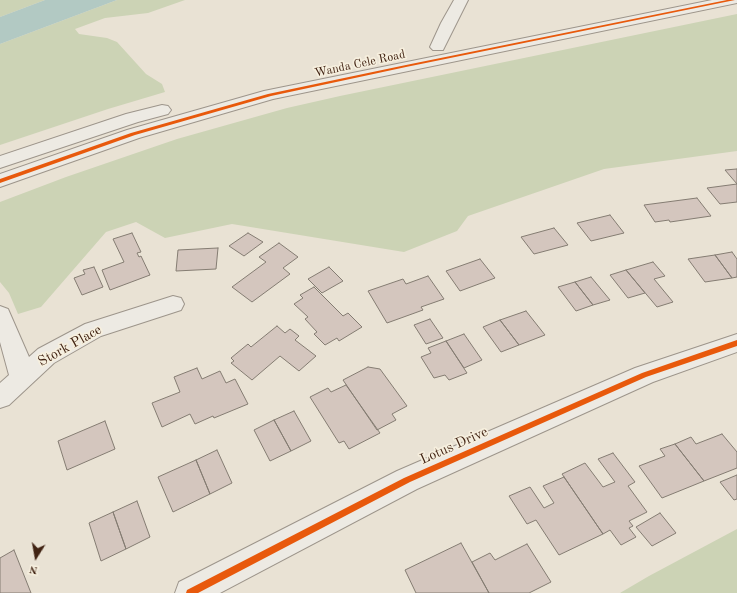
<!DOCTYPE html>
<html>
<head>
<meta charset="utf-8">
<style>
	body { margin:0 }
	#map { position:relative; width:737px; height:593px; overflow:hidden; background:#e9e2d4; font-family:"Old Standard TT",serif }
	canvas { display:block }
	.north { position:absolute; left:16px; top:537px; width:40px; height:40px; -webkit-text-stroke:3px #f6efde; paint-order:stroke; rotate:191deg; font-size:11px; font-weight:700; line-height:16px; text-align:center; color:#412313 }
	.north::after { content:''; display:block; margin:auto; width:14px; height:18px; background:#412313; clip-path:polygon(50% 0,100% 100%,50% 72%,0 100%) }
</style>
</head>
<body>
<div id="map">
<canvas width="737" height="593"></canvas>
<div class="north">N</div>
</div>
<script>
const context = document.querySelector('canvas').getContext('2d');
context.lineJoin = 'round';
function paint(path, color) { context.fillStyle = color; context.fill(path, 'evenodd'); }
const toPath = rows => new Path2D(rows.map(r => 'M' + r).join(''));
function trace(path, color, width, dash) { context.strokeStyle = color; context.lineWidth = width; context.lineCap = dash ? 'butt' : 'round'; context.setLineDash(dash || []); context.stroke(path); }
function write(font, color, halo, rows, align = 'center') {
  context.font = font + ' "Old Standard TT",serif'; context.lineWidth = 3.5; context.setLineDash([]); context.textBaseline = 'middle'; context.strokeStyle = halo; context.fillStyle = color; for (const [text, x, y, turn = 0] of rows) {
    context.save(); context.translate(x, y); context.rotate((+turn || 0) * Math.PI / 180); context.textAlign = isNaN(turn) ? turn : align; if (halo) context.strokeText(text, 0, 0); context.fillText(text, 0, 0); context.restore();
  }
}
const green = toPath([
	[0,0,45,0,0,17],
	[117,0,185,0,148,13,105,18,75,29,79,34,107,38,117,42,146,74,162,84,165,92,108,109,0,145,0,44],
	[737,14,737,151,604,169,468,216,457,231,404,252,232,224,165,238,136,222,106,232,41,307,18,314,9,293,0,282,0,202,66,177,177,139,287,108,340,96],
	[737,529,737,593,620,593,649,576]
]);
const water = toPath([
	[45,0,117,0,0,44,0,17]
]);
const building = toPath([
	[737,169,737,202,720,204,707,188,737,184,725,170,737,169],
	[697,198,711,216,670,222,669,220,655,222,644,205,697,198],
	[610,215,624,233,591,241,577,223,610,215],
	[554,228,568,245,534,254,521,237,554,228],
	[132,233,141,252,137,253,139,257,141,256,150,275,110,290,102,270,124,262,113,239,132,233],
	[248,233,263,242,244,256,229,246,248,233],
	[279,243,298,257,283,268,290,274,252,302,232,287,266,262,259,257,279,243],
	[218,248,216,269,176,271,178,250,218,248],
	[732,252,737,259,737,277,732,278,715,255,732,252],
	[715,255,732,278,705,282,688,259,715,255],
	[480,259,495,278,460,291,446,271,480,259],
	[653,262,665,276,654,279,673,302,657,307,626,270,653,262],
	[94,267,103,287,82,295,74,278,85,274,83,270,94,267],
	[329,267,343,281,322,293,308,279,329,267],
	[626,270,645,293,628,298,610,275,626,270],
	[428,276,444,299,421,307,423,310,387,323,368,291,403,279,406,284,428,276],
	[591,277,610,300,593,305,575,282,591,277],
	[575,282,593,305,576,311,558,287,575,282],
	[314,287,343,316,348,313,362,327,339,341,337,338,325,345,314,334,317,332,305,319,308,317,294,304,303,298,300,295,314,287],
	[526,311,545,335,519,345,500,320,526,311],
	[430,319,443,338,426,344,414,325,430,319],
	[500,320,519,345,501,352,483,327,500,320],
	[277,326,285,333,290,329,299,336,295,340,316,356,299,371,280,356,252,380,231,363,234,361,231,358,248,344,251,347,277,326],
	[464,334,482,360,464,368,446,341,464,334],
	[446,341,467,373,449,380,445,375,434,378,421,357,431,353,428,348,446,341],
	[368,367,380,369,407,406,392,414,396,420,377,430,343,380,368,367],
	[197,368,202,379,220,371,226,383,235,379,248,404,214,418,213,416,195,424,190,414,162,427,152,403,180,392,174,377,197,368],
	[346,385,380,433,349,449,344,441,339,443,310,397,328,388,331,392,346,385],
	[294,411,311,441,291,451,274,420,294,411],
	[274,420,291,451,270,461,254,430,274,420],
	[105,421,115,449,67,470,58,441,105,421],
	[722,434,737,452,737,468,704,481,675,444,691,437,696,444,722,434],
	[675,444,704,481,662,498,639,466,665,456,660,449,675,444],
	[217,450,232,483,210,494,196,460,217,450],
	[613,453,635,482,628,486,647,512,629,521,633,526,629,528,636,537,621,545,610,530,603,534,562,474,585,463,603,487,615,482,598,459,613,453],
	[196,460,210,494,173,512,158,477,196,460],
	[737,475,737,499,734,500,720,482,737,475],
	[564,477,603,534,559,555,536,520,527,524,509,496,530,487,544,508,554,503,543,486,564,477],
	[137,501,150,537,126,549,113,512,137,501],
	[113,512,126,549,101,561,89,523,113,512],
	[660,513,676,533,652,546,636,527,660,513],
	[461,543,489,593,416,593,405,570,461,543],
	[527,544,551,582,529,593,489,593,472,562,490,553,495,560,527,544],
	[14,550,31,593,0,593,0,558,14,550]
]);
const minor = toPath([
	[454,0,468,0,443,50,433,50,430,47,441,23,454,0],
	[712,0,737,0,737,3,273,99,139,138,0,187,0,174,127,130,264,91,712,0],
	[162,105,168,106,171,110,168,114,138,122,0,168,0,156,126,114,162,105],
	[173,296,181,298,184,304,181,310,101,336,54,363,9,405,0,408,0,383,9,375,0,342,0,306,8,309,29,357,38,349,85,324,173,296],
	[737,334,737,352,653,382,417,489,220,593,175,593,179,582,397,471,635,368,737,334]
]);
const cycleway = toPath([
	[727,0,735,0,406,67,271,96,135,135,0,183,0,179,131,133,268,94,406,65,727,0],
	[737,340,737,346,646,377,410,482,198,593,186,593,187,590,404,478,642,373,737,340]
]);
const farStreetnames = [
	["Wanda Cele Road",360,64,-12]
];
const streetNames = [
	["Stork Place",70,346,-29],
	["Lotus Drive",454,446,-24]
];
paint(green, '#ccd3b5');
paint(water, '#b2c9c3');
paint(building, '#d4c6be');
trace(building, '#847c72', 1);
trace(minor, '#9d958b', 2);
paint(minor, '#edeae3');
paint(cycleway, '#e8590c');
write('12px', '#412313', '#f6efde', farStreetnames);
write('14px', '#412313', '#f6efde', streetNames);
</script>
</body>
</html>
